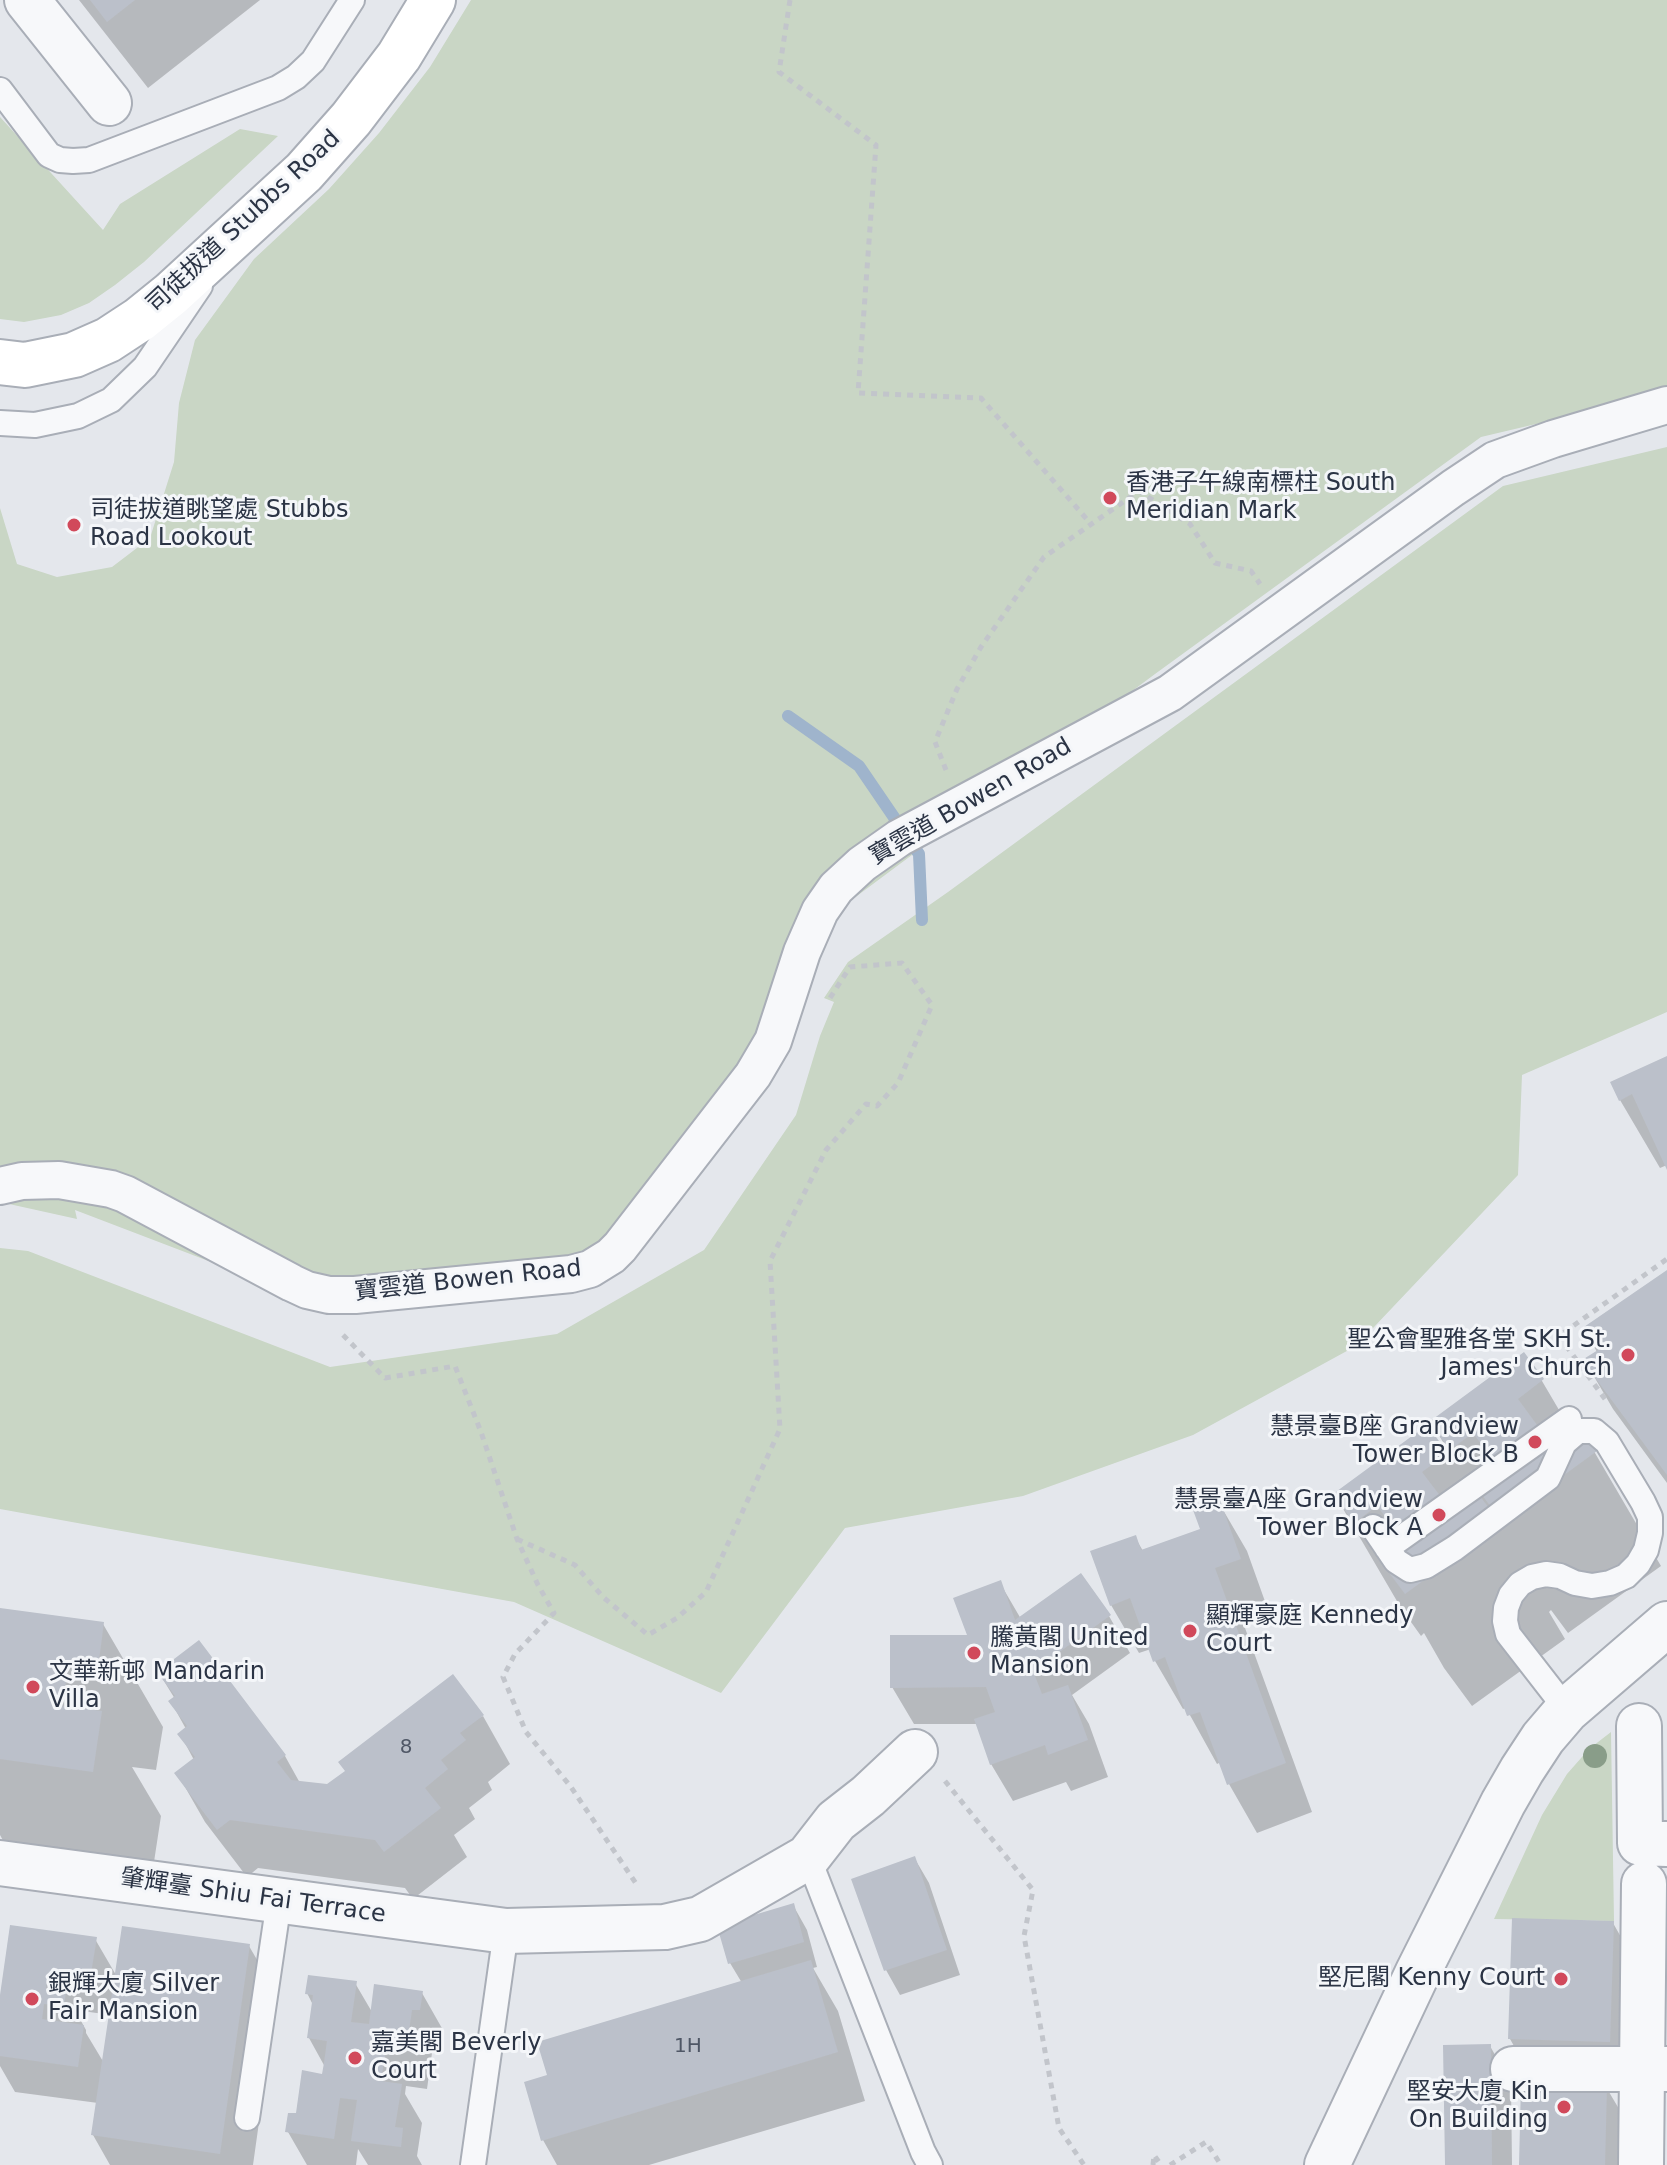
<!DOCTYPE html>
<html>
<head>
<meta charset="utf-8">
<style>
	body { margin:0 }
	canvas { display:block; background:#e4e7ec }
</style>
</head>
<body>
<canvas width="1667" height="2165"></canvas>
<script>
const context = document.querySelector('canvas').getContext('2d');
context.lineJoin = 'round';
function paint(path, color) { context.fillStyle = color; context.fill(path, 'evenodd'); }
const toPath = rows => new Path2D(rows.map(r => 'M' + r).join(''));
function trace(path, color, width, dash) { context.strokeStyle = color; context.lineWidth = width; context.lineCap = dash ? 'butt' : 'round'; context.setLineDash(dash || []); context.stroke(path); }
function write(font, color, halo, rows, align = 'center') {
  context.font = font + ' "DejaVu Sans","Noto Sans TC",sans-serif'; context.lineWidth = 6; context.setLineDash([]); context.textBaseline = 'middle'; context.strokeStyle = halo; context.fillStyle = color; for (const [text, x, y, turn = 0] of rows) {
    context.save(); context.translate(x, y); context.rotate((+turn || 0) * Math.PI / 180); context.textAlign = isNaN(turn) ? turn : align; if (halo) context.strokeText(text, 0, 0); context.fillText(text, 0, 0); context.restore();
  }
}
const green = toPath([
	[471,0,1667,0,1667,393,1481,437,1155,674,826,919,664,1213,541,1283,342,1312,75,1210,77,1219,0,1202,0,508,17,564,57,577,112,567,150,538,174,462,179,403,195,340,254,259,329,189,379,133,430,67],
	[0,117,103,230,120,204,240,129,278,136,144,262,115,285,89,303,61,315,24,322,0,319],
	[1667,447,1667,1012,1522,1075,1518,1175,1356,1346,1193,1435,1023,1496,845,1528,721,1693,514,1602,0,1509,0,1248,28,1251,330,1367,557,1334,704,1250,796,1115,820,1036,834,1002,824,998,848,962,948,892,1503,486],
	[1611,1732,1614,1921,1494,1919,1542,1815,1567,1774,1589,1749]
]);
const shadow = toPath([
	[79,0,260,0,148,88],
	[1667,1058,1667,1165,1660,1168,1620,1100],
	[1667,1272,1667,1483,1613,1409,1585,1361,1597,1352,1584,1329],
	[1523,1355,1542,1381,1562,1415,1566,1412,1595,1453,1661,1566,1568,1633,1551,1610,1549,1612,1565,1639,1472,1706,1444,1668,1424,1633,1421,1636,1401,1608,1335,1495,1449,1452,1431,1422],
	[1219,1503,1247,1551,1267,1607,1241,1617,1312,1812,1257,1833,1229,1784,1221,1762,1217,1764,1186,1708,1183,1709,1155,1661,1151,1649,1139,1653,1111,1605,1135,1537,1143,1551,1203,1530],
	[1000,1583,1021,1619,1109,1616,1130,1653,1072,1695,1089,1724,1108,1777,1071,1791,1066,1782,1013,1801,991,1764,977,1724,914,1724,892,1687,969,1637],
	[0,1610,103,1624,163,1727,156,1770,132,1767,161,1816,152,1875,11,1855,0,1835],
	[159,1673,285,1756,300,1783,328,1786,483,1716,510,1764,488,1782,492,1790,469,1808,475,1819,454,1835,467,1857,413,1899,405,1888,258,1868,247,1877,205,1822,177,1773,194,1760,180,1734,186,1729,171,1702,175,1699],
	[915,1859,929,1883,960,1975,900,1995,886,1970,854,1880],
	[793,1905,807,1930,817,1967,813,1968,838,2011,865,2101,649,2165,557,2165,543,2140,550,2076,742,1983,730,1963],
	[1613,1923,1634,1960,1631,2079,1531,2076,1510,2039],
	[12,1927,95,1939,116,1975,249,1946,277,1994,253,2165,110,2165,93,2135,98,2103,15,2092,0,2066,0,2009],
	[75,2010,111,2015,104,2063,86,2033,86,2030],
	[355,1983,372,2012,422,1993,443,2030,441,2047,433,2046,427,2089,406,2086,405,2094,422,2123,417,2156,422,2165,368,2165,358,2149,356,2165,307,2165,288,2132,324,2076,325,2067,309,2038,313,2005,307,1993],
	[1490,2046,1511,2083,1512,2165,1447,2165],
	[1606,2087,1628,2124,1626,2165,1521,2165]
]);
const stream = toPath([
	[788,716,859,766,919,854,922,920]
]);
const building = toPath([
	[90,0,135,0,107,22],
	[1667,1056,1667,1170,1632,1094,1619,1101,1610,1082],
	[1667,1270,1667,1475,1582,1360,1598,1350,1581,1329],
	[1524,1352,1544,1379,1518,1399,1540,1429,1566,1410,1597,1451,1501,1521,1472,1481,1495,1463,1473,1433,1450,1450,1429,1422],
	[1427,1425,1448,1453,1422,1472,1444,1501,1470,1483,1501,1524,1405,1594,1375,1554,1400,1536,1377,1506,1354,1523,1333,1494],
	[1220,1500,1241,1559,1215,1568,1286,1763,1227,1785,1200,1712,1187,1716,1165,1657,1153,1662,1130,1598,1110,1606,1090,1551,1136,1535,1141,1550,1200,1529,1193,1510],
	[1081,1573,1111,1615,1033,1671,1042,1694,1068,1685,1088,1740,1048,1755,1045,1745,990,1765,974,1719,995,1712,986,1687,890,1688,890,1635,967,1635,953,1598,1001,1580,1015,1620],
	[0,1608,104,1622,98,1668,69,1664,62,1706,102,1711,93,1772,0,1759],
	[199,1640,286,1755,277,1762,291,1780,327,1784,345,1771,338,1762,453,1674,484,1715,460,1733,466,1740,441,1760,448,1769,425,1788,441,1808,384,1852,375,1840,230,1820,217,1830,174,1773,195,1757,177,1734,187,1726,168,1701,175,1696,157,1672],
	[915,1856,947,1950,884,1971,851,1879],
	[794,1903,804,1942,728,1964,717,1926],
	[1512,1918,1614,1921,1610,2042,1508,2039],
	[10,1925,97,1937,90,1979,48,1973,46,1989,66,1991,64,2006,44,2004,42,2019,84,2025,78,2067,0,2056,0,1995],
	[122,1926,250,1944,220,2154,91,2135],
	[811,1960,838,2052,541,2141,524,2082,547,2075,537,2042],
	[308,1975,357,1981,351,2022,369,2024,374,1984,423,1991,420,2010,412,2010,406,2052,386,2049,381,2081,402,2084,395,2127,403,2128,401,2147,351,2141,357,2100,340,2098,334,2139,285,2132,288,2113,296,2113,302,2070,322,2074,324,2063,327,2041,307,2038,313,1995,305,1994],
	[1491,2044,1492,2165,1445,2165,1443,2045],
	[1521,2083,1607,2085,1605,2165,1519,2165]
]);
const path = toPath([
	[790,0,779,72,876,145,858,393,981,398,1091,524],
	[946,770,935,742,957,689,981,647,1044,557,1139,491,1190,524,1215,563,1251,571,1260,584],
	[343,1335,385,1378,455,1366,481,1432,517,1539,538,1585,554,1613,515,1654,503,1677,526,1732,571,1787,637,1885],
	[1605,1399,1559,1336,1667,1259],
	[517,1539,575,1565,603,1597,648,1635,677,1618,706,1592,780,1429,770,1261,826,1150,866,1104,877,1106,898,1083,932,1005,902,963,850,967,830,998],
	[945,1781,1033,1890,1024,1936,1059,2128,1084,2165],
	[1153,2165,1154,2155,1161,2165],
	[1170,2165,1206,2142,1221,2165]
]);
const service = toPath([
	[0,90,49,155,60,160,73,161,89,160,278,88,296,77,313,61,352,0],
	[0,423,35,425,78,416,111,400,145,367,200,286],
	[1373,1527,1396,1561,1410,1570,1426,1566,1455,1548,1548,1478,1564,1443,1578,1431,1594,1431,1607,1442,1643,1502,1650,1517,1650,1533,1646,1550,1638,1564,1626,1576,1610,1583,1592,1586,1575,1583,1560,1576,1546,1574,1532,1577,1520,1584,1511,1595,1506,1608,1505,1621,1508,1634,1567,1710],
	[1387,1548,1569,1419],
	[808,1857,923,2152,930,2165],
	[247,2118,279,1901],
	[473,2165,506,1931]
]);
const pedestrian = toPath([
	[0,1186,22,1181,59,1180,111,1189,125,1194,292,1283,307,1290,329,1295,355,1295,571,1274,590,1269,611,1256,620,1247,753,1075,773,1041,802,952,820,911,836,888,862,864,899,838,1170,693,1453,488,1495,460,1553,439,1667,405]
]);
const minor = toPath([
	[27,0,109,103],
	[1639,1726,1640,1843,1667,1844],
	[0,1863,506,1931,665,1927,700,1919,808,1857,836,1821,868,1796,915,1752],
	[1513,2069,1667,2069],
	[1641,2165,1644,1884]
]);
const tertiary = toPath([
	[1327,2165,1418,1972,1503,1803,1522,1770,1543,1738,1567,1710,1667,1624]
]);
const secondary = toPath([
	[0,362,25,365,74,355,108,340,140,319,171,294,304,172,351,119,399,56,433,0]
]);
const trees = [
	[1595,1756]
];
const markers = [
	[1110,498,8,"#d1495b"],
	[74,525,8,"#d1495b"],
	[1628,1355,8,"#d1495b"],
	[1535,1442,8,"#d1495b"],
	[1439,1515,8,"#d1495b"],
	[1190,1631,8,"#d1495b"],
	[974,1653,8,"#d1495b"],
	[33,1687,8,"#d1495b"],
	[1561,1979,8,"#d1495b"],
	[32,1999,8,"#d1495b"],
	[355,2058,8,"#d1495b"],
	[1564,2107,8,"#d1495b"]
];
const numberNames = [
	["8",406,1748],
	["1H",688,2047]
];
const streetNames = [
	["司徒拔道 Stubbs Road",244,222,-43],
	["寶雲道 Bowen Road",971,802,-30],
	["寶雲道 Bowen Road",468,1281,-6],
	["肇輝臺 Shiu Fai Terrace",253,1897,8]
];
const poiNames = [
	["香港子午線南標柱 South",1126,484],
	["Meridian Mark",1126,512],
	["司徒拔道眺望處 Stubbs",90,511],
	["Road Lookout",90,539],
	["聖公會聖雅各堂 SKH St.",1612,1341,"right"],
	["James' Church",1612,1369,"right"],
	["慧景臺B座 Grandview",1519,1428,"right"],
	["Tower Block B",1519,1456,"right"],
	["慧景臺A座 Grandview",1423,1501,"right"],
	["Tower Block A",1423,1529,"right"],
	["顯輝豪庭 Kennedy",1206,1617],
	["Court",1206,1645],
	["騰黃閣 United",990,1639],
	["Mansion",990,1667],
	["文華新邨 Mandarin",49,1673],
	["Villa",49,1701],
	["堅尼閣 Kenny Court",1545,1979,"right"],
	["銀輝大廈 Silver",48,1985],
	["Fair Mansion",48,2013],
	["嘉美閣 Beverly",371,2044],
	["Court",371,2072],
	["堅安大廈 Kin",1548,2093,"right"],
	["On Building",1548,2121,"right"]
];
paint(green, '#c9d6c5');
paint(shadow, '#0003');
trace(stream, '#9fb4cc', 12);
paint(building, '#bbc0ca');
trace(service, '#a9aeb7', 28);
trace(pedestrian, '#a9aeb7', 40);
trace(minor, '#a9aeb7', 48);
trace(tertiary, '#a9aeb7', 48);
trace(secondary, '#a9aeb7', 48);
trace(path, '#c2c5cb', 5, [6, 6]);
trace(service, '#f7f8fa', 24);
trace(pedestrian, '#f7f8fa', 36);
trace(minor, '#f7f8fa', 44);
trace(tertiary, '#f7f8fa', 44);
trace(secondary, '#fff', 44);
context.fillStyle = '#899d89';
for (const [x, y] of trees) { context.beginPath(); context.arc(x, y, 12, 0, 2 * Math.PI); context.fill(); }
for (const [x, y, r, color] of markers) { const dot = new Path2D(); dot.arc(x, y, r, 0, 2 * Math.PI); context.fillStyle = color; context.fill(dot); trace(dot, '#f4f6f9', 3); }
write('20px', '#4f5766', null, numberNames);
write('24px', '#2b3445', '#f4f6f9', streetNames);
write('24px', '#2b3445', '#f4f6f9', poiNames, 'left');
</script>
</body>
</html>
